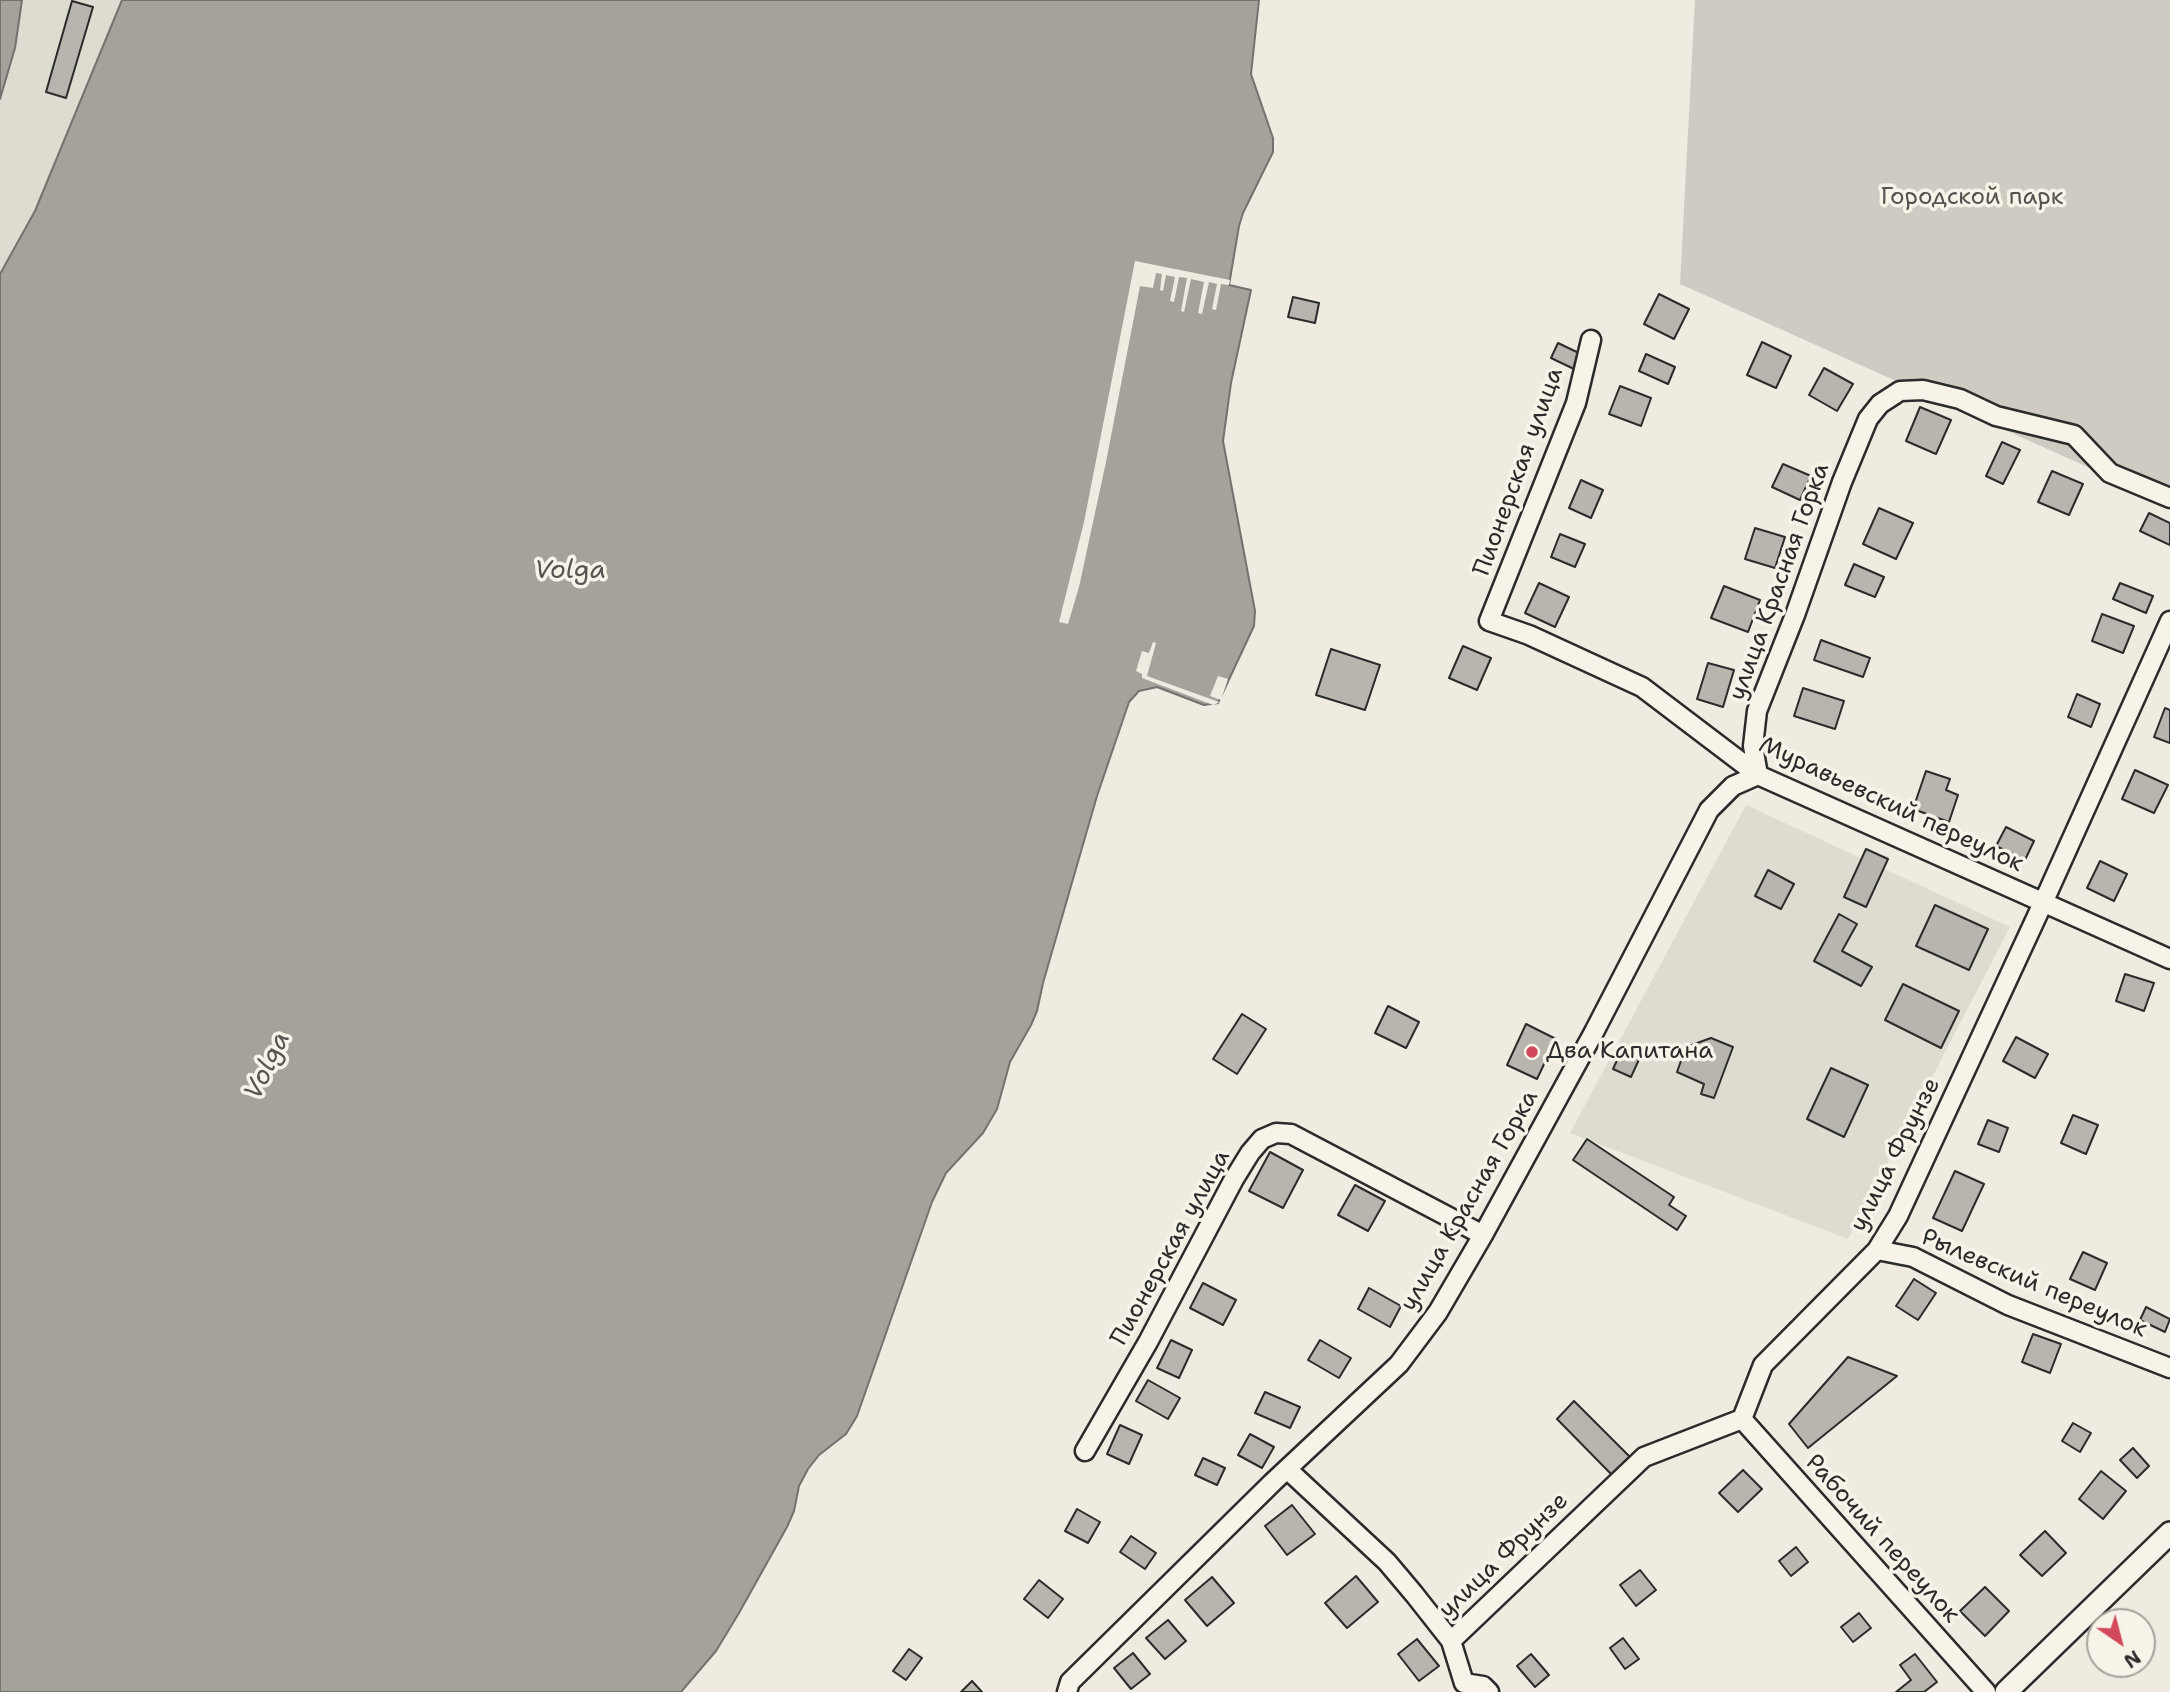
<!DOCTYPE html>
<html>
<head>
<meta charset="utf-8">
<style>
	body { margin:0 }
	#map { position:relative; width:2170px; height:1692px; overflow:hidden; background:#efebe0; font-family:"Shantell Sans",sans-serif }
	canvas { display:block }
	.north { position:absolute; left:2086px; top:1608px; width:70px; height:70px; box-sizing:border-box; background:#f7f3e8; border:2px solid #a5a39c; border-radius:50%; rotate:145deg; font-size:19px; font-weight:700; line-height:28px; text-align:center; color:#2b2b2b }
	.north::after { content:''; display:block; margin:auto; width:24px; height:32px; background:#d1495b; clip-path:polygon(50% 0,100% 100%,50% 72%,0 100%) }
</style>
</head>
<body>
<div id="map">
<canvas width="2170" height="1692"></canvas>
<div class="north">N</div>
</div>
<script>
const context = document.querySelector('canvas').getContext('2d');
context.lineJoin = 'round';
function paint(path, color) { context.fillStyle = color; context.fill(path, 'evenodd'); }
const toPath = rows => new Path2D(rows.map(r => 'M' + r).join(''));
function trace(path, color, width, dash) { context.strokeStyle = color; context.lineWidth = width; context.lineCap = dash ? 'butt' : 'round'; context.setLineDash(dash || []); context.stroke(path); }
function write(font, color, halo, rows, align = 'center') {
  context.font = font + ' "Shantell Sans",sans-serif'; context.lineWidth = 7; context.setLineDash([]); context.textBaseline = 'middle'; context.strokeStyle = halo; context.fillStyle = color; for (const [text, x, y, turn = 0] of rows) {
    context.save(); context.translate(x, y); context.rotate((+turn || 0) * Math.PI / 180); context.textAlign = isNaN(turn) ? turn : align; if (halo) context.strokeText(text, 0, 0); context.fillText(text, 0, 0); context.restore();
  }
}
const built = toPath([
	[22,0,122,0,35,211,0,274,0,99,15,48],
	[1746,805,2010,927,1848,1239,1570,1133]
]);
const green = toPath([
	[1695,0,2170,0,2170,504,1680,284]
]);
const water = toPath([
	[0,0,22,0,15,48,0,99,0,0],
	[122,0,1259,0,1251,74,1273,138,1273,152,1243,213,1239,226,1229,285,1251,290,1231,383,1223,441,1255,611,1254,626,1218,703,1204,705,1157,687,1139,691,1129,702,1097,796,1043,983,1037,1011,1031,1025,1010,1062,997,1109,983,1133,946,1173,932,1202,857,1416,846,1434,819,1455,808,1469,799,1486,794,1511,787,1527,739,1613,716,1651,681,1692,0,1692,0,274,35,211,122,0]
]);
const pier = toPath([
	[1135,261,1230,280,1229,285,1221,284,1216,310,1212,309,1217,284,1209,282,1202,314,1198,313,1204,282,1191,279,1184,312,1181,311,1187,278,1179,277,1174,302,1170,301,1175,277,1166,275,1163,291,1160,290,1162,274,1156,273,1153,288,1140,286,1106,462,1079,587,1068,624,1059,622,1084,522],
	[1153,642,1156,643,1147,676,1219,702,1218,703,1213,705,1142,678,1142,674,1136,671,1142,651,1149,653],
	[1218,676,1228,679,1221,700,1210,696]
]);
const building = toPath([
	[72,1,93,7,66,98,46,92,72,1],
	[1659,294,1689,309,1674,339,1644,324,1659,294],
	[1293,297,1319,303,1315,323,1288,317,1293,297],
	[1762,342,1791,356,1776,388,1747,375,1762,342],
	[1558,343,1581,354,1574,369,1551,358,1558,343],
	[1646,354,1675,367,1668,384,1639,371,1646,354],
	[1824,368,1853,384,1837,411,1809,395,1824,368],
	[1620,386,1651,398,1641,426,1609,414,1620,386],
	[1920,407,1951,420,1936,454,1906,441,1920,407],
	[2002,442,2020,450,2003,484,1986,476,2002,442],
	[1783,464,1811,476,1800,500,1772,487,1783,464],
	[2052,471,2083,484,2069,515,2038,502,2052,471],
	[1581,480,1603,490,1591,518,1569,508,1581,480],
	[1879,508,1913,523,1896,559,1863,544,1879,508],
	[2149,513,2170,523,2170,545,2140,531,2149,513],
	[1755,528,1785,537,1775,568,1745,559,1755,528],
	[1560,534,1585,544,1575,567,1551,557,1560,534],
	[1854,564,1884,577,1875,597,1845,585,1854,564],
	[1539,583,1569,597,1555,627,1525,613,1539,583],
	[2120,583,2153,596,2146,613,2113,599,2120,583],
	[1724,586,1760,600,1748,632,1711,618,1724,586],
	[2102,614,2134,626,2123,653,2092,641,2102,614],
	[1821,640,1870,658,1863,677,1814,660,1821,640],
	[1463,646,1491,658,1477,690,1449,678,1463,646],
	[1331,649,1380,665,1365,710,1316,695,1331,649],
	[1708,663,1734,670,1723,707,1697,699,1708,663],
	[1803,688,1844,701,1835,729,1794,716,1803,688],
	[2077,694,2100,704,2091,727,2068,717,2077,694],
	[2165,708,2170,710,2170,743,2154,737,2165,708],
	[2135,770,2168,785,2154,813,2122,799,2135,770],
	[1926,771,1950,779,1946,790,1958,795,1949,822,1913,809,1926,771],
	[2006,827,2034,841,2025,860,1996,846,2006,827],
	[1866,849,1888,859,1866,907,1844,897,1866,849],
	[2100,861,2127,874,2114,901,2087,888,2100,861],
	[1768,870,1794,884,1781,909,1755,896,1768,870],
	[1935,905,1988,929,1969,970,1916,946,1935,905],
	[1839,914,1857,924,1842,951,1872,967,1861,986,1814,961,1839,914],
	[2125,974,2154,983,2144,1011,2116,1001,2125,974],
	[1903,984,1959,1011,1941,1048,1885,1020,1903,984],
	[1388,1006,1419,1022,1406,1048,1375,1033,1388,1006],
	[1242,1014,1266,1029,1237,1074,1213,1059,1242,1014],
	[1526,1024,1556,1039,1537,1079,1507,1065,1526,1024],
	[2016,1037,2048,1054,2035,1078,2003,1061,2016,1037],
	[1711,1038,1733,1047,1714,1098,1701,1094,1704,1084,1677,1072,1686,1047,1711,1038],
	[1623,1047,1641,1055,1631,1077,1613,1069,1623,1047],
	[1831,1068,1868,1085,1844,1137,1807,1119,1831,1068],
	[2073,1115,2098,1125,2086,1154,2061,1143,2073,1115],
	[1988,1120,2008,1128,1999,1152,1978,1144,1988,1120],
	[1587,1139,1674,1197,1669,1205,1686,1216,1677,1230,1573,1160,1587,1139],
	[1270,1152,1303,1170,1283,1208,1249,1191,1270,1152],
	[1955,1171,1984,1184,1962,1231,1933,1218,1955,1171],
	[1355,1185,1385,1201,1368,1231,1338,1215,1355,1185],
	[2083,1252,2107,1263,2095,1290,2070,1279,2083,1252],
	[1914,1279,1936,1293,1918,1320,1896,1306,1914,1279],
	[1203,1283,1236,1300,1223,1325,1190,1308,1203,1283],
	[1369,1288,1401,1306,1390,1327,1358,1309,1369,1288],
	[2146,1307,2170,1319,2165,1332,2140,1320,2146,1307],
	[2033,1334,2061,1344,2050,1373,2022,1362,2033,1334],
	[1171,1340,1192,1350,1179,1378,1157,1368,1171,1340],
	[1320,1340,1351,1358,1339,1378,1308,1360,1320,1340],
	[1848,1357,1897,1376,1808,1448,1789,1424,1848,1357],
	[1148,1380,1180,1398,1168,1419,1136,1401,1148,1380],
	[1265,1392,1300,1407,1290,1428,1255,1413,1265,1392],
	[1574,1401,1630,1457,1612,1475,1557,1419,1574,1401],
	[2073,1423,2091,1433,2080,1452,2062,1441,2073,1423],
	[1120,1425,1142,1435,1129,1464,1107,1454,1120,1425],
	[1250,1434,1274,1447,1262,1468,1238,1455,1250,1434],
	[2133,1448,2149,1466,2137,1478,2120,1460,2133,1448],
	[1203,1458,1225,1468,1217,1485,1195,1475,1203,1458],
	[1743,1470,1762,1489,1738,1512,1719,1493,1743,1470],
	[2101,1471,2126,1491,2103,1519,2079,1499,2101,1471],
	[1292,1505,1315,1534,1287,1555,1265,1526,1292,1505],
	[1077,1509,1100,1522,1088,1543,1065,1531,1077,1509],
	[2045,1531,2066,1553,2042,1576,2020,1555,2045,1531],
	[1131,1536,1156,1553,1145,1569,1120,1552,1131,1536],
	[1796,1547,1808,1562,1791,1576,1779,1561,1796,1547],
	[1640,1570,1656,1590,1636,1606,1620,1585,1640,1570],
	[1356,1576,1378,1602,1347,1628,1325,1603,1356,1576],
	[1212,1577,1234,1603,1207,1626,1185,1600,1212,1577],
	[1039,1580,1063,1599,1048,1618,1024,1599,1039,1580],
	[1985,1587,2009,1611,1985,1636,1960,1611,1985,1587],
	[1859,1613,1871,1628,1853,1642,1841,1627,1859,1613],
	[1168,1620,1186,1641,1165,1659,1146,1638,1168,1620],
	[1623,1638,1639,1659,1625,1669,1610,1648,1623,1638],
	[1417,1639,1439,1666,1419,1681,1398,1654,1417,1639],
	[909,1649,922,1658,906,1680,893,1671,909,1649],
	[1133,1653,1150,1674,1131,1689,1114,1668,1133,1653],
	[1531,1654,1549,1675,1535,1687,1517,1666,1531,1654],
	[1915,1654,1937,1682,1924,1692,1896,1692,1911,1680,1900,1665,1915,1654],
	[972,1681,982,1692,961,1692,972,1681]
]);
const minor = toPath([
	[1591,340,1576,403,1489,621,1529,635,1642,687,1758,775,2170,959],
	[1877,1250,1913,1257,2008,1305,2170,1368],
	[1742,1419,1986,1692],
	[1085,1451,1148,1342,1234,1179,1250,1153,1262,1139,1276,1133,1291,1134,1483,1235],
	[1287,1469,1387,1562,1414,1594,1451,1641,1464,1683],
	[1451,1641,1644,1457,1742,1419,1763,1365,1877,1250,1898,1216,2043,903,2170,621],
	[1464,1683,1483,1686,1489,1692],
	[1067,1692,1070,1682,1273,1482,1399,1364,1438,1312,1483,1235,1594,1032,1709,810,1733,786,1758,775,1753,746,1757,711,1795,615,1842,482,1868,419,1880,404,1900,391,1923,390,1960,399,1996,416,2074,435,2110,473,2170,498]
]);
const tertiary = toPath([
	[2006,1692,2170,1533]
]);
const markers = [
	[1532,1052,7,"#d1495b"]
];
const parkNames = [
	["Городской парк",1972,198]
];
const streetNames = [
	["Пионерская улица",1519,472,-70],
	["улица Красная Горка",1780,582,-70],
	["Муравьевский переулок",1891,805,25],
	["улица Фрунзе",1896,1155,-63],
	["улица Красная Горка",1470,1201,-60],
	["Пионерская улица",1171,1248,-61],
	["Рылевский переулок",2034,1284,23],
	["Рабочий переулок",1882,1539,48],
	["улица Фрунзе",1504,1556,-44]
];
const poiNames = [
	["Два Капитана",1546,1052]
];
const waterNames = [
	["Volga",570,571],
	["Volga",268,1066,-64]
];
paint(built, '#dedbd1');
paint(green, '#cfcbc2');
paint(water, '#a4a29a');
trace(water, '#74726e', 2);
paint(pier, '#efebe0');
paint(building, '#b8b5ae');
trace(building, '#2b2b2b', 2);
trace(minor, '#2b2b2b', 23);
trace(tertiary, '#2b2b2b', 26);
trace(minor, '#f7f3e8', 18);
trace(tertiary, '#f7f3e8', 21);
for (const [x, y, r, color] of markers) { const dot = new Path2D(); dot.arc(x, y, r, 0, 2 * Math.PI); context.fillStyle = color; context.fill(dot); trace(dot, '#f7f3e8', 2.5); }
write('24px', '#545351', '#f7f3e8', parkNames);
write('24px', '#2b2b2b', '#f7f3e8', streetNames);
write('24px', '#2b2b2b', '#f7f3e8', poiNames, 'left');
write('italic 26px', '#555552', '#f7f3e8', waterNames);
</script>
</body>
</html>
